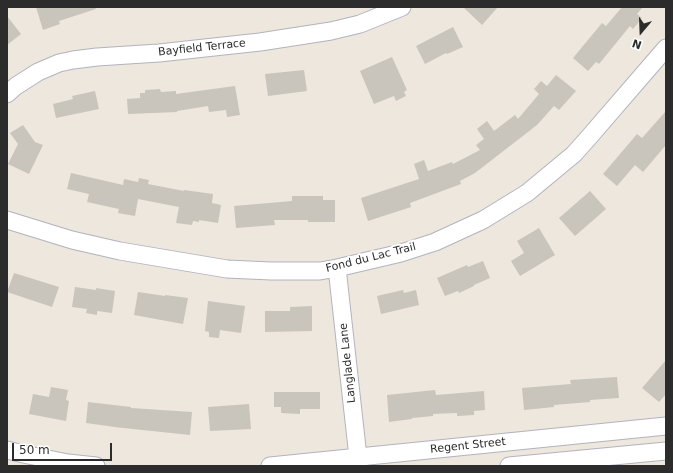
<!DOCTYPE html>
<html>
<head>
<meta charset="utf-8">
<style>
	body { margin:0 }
	#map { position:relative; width:673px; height:473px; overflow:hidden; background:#ede7de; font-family:"DejaVu Sans",sans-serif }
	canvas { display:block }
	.frame { position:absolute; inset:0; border:8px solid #2c2c2c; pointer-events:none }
	.north { position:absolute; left:621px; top:12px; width:40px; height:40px; -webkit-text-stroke:3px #fff; paint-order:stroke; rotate:199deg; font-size:11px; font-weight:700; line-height:16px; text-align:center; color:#2c2c2c }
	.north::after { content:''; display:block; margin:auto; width:14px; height:18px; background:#2c2c2c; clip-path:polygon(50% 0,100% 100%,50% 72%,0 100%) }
	.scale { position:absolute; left:12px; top:443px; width:100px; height:18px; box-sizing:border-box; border:2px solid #2c2c2c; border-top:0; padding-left:5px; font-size:12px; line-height:14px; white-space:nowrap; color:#2c2c2c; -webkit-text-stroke:3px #fff; paint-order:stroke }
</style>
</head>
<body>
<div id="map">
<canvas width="673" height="473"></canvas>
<div class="frame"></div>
<div class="north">N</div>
<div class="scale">50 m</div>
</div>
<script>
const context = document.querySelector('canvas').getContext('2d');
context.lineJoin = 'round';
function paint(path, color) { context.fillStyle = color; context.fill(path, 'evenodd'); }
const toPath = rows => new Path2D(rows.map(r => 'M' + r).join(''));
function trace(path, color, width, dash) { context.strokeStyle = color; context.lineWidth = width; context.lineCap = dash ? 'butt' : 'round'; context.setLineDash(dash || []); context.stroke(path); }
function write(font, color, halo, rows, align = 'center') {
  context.font = font + ' "DejaVu Sans",sans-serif'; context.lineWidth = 4; context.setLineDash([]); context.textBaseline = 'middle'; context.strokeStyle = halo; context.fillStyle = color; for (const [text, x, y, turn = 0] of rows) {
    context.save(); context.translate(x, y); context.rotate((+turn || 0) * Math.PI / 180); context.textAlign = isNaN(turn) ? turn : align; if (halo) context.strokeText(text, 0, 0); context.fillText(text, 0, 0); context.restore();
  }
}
const building = toPath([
	[36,7,95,7,96,9,59,21,60,24,43,30],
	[463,7,498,7,482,25],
	[622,7,643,7,637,14,642,18,633,29,630,26,599,64,596,62,588,71,573,58,602,23,606,26],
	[7,16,21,34,7,45],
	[453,27,463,47,447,54,446,53,425,64,416,46],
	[392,57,407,90,404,92,406,96,396,101,394,96,374,104,360,71],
	[304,70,307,91,268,96,265,74],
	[556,75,576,91,559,110,554,106,537,125,475,173,460,181,461,184,410,203,411,207,368,221,361,198,419,179,414,164,424,160,428,171,452,162,453,164,480,150,476,145,484,139,477,129,487,121,494,131,515,115,518,119,539,94,534,89,541,81,547,86],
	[235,86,240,115,227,117,226,110,209,112,208,106,177,111,177,112,128,114,127,99,140,98,140,93,145,93,145,90,160,89,161,92,176,91,176,94],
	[95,91,99,109,56,118,53,104,73,99,72,96],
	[666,111,666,145,643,172,635,165,617,186,603,174,637,134,642,138],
	[23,125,35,142,43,145,29,174,8,164,18,144,10,133],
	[71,173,123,185,124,179,138,182,139,178,149,180,148,184,184,191,184,190,213,194,212,203,221,205,218,223,199,220,199,222,193,221,192,225,176,223,179,207,138,199,135,216,118,213,119,209,87,202,89,194,67,189],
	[590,191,606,209,575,236,559,218],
	[292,196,323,196,323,200,335,200,335,222,308,222,308,220,274,220,275,225,236,228,234,206,292,201],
	[539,228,555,255,520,276,511,261,524,253,517,241],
	[483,261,490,278,474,285,474,286,459,293,458,291,445,296,437,278,467,265,468,267],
	[14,273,59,287,52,307,7,292],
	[75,287,96,290,96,288,115,291,112,313,97,311,97,315,86,313,87,309,72,307],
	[403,290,404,293,416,290,419,305,381,314,377,296],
	[138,292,165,296,165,295,188,298,183,324,134,315],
	[208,301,245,306,241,333,220,330,219,338,209,337,209,332,205,331],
	[312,306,312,331,265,332,265,311,290,311,290,307],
	[666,360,666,394,659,402,642,388],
	[617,377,619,398,590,400,590,402,554,405,554,407,524,410,522,388,571,384,570,380],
	[51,387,68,390,66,400,69,401,66,421,29,414,33,394,49,397],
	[435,390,436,395,484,391,485,410,474,411,474,415,457,416,457,413,433,414,433,416,412,418,412,419,389,422,387,395],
	[274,392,320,392,320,409,300,409,300,414,281,413,281,407,274,407],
	[88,402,131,407,131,408,192,412,190,435,114,427,115,427,86,423],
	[249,404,251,429,210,431,208,407]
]);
const minor = toPath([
	[7,94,16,86,38,72,59,63,73,60,97,57,159,53,260,42,331,31,360,24,402,7],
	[7,220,72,240,120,251,227,269,271,271,320,271,337,268,401,253,435,242,483,220,527,193,574,154,590,136,666,48],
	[337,268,359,466],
	[7,450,28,455,68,463,96,466],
	[270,466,666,426],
	[509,466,666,451]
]);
const streetNames = [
	["Bayfield Terrace",202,48,-6],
	["Fond du Lac Trail",371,258,-14],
	["Langlade Lane",348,363,-96],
	["Regent Street",468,446,-6]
];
paint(building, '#c9c5bc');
trace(minor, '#b2b3bf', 19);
trace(minor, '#fff', 17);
write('11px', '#2c2c2c', '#fff', streetNames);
</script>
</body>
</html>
